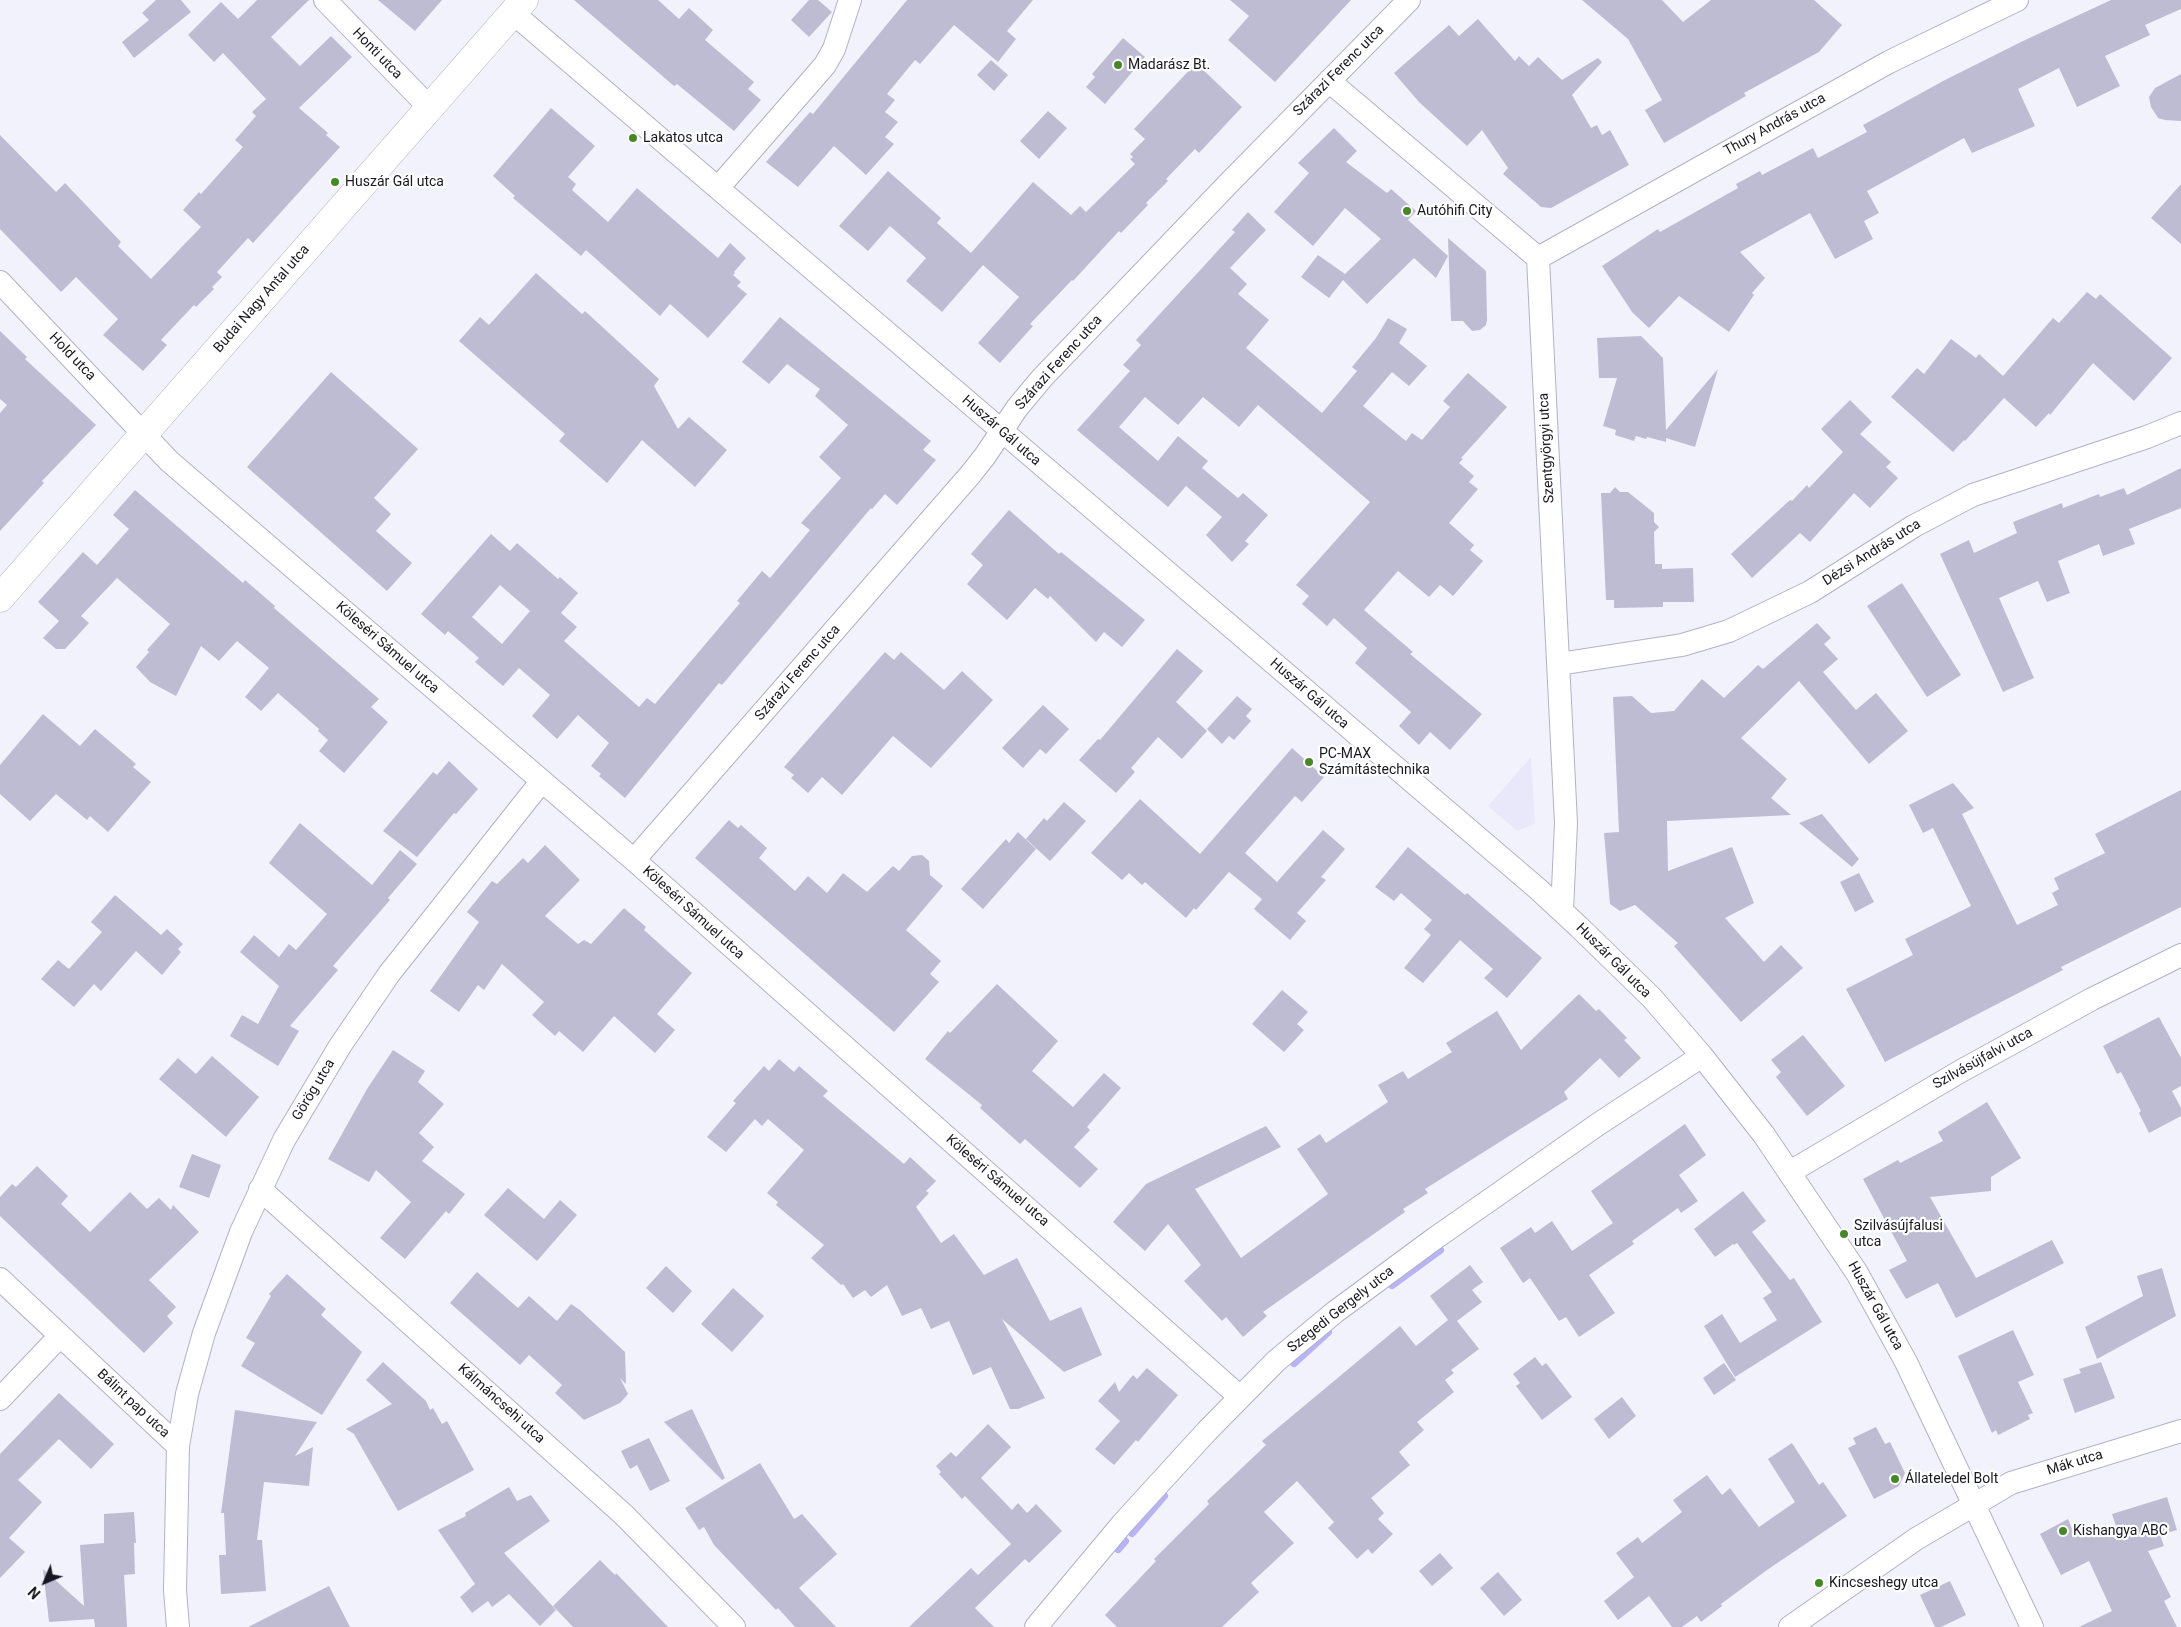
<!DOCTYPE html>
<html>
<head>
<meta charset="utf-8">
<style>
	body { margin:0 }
	#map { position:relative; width:2181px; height:1627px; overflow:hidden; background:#f2f2fc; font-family:Roboto,sans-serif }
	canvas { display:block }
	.north { position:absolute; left:20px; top:1557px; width:50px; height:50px; -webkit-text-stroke:4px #fff; paint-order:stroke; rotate:225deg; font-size:14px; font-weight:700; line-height:20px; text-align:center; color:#17171f }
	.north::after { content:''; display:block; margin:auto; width:18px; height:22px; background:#17171f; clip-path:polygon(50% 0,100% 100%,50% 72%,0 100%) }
</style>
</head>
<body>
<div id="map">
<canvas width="2181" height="1627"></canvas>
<div class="north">N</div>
</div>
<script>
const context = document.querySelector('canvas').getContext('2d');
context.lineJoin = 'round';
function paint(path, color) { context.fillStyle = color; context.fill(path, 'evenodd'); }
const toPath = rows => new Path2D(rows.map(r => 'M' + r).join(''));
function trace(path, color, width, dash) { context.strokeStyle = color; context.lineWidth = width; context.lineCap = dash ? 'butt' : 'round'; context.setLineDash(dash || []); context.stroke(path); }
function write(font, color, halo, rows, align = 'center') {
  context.font = font + ' Roboto,sans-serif'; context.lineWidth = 4.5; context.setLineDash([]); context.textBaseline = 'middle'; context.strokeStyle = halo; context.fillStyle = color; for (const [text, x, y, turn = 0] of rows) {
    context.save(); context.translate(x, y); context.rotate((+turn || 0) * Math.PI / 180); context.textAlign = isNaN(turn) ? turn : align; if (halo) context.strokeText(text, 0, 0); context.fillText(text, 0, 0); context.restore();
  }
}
const built = toPath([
	[1531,757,1535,824,1517,831,1488,806]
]);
const stream = toPath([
	[1392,1285,1440,1250],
	[1294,1363,1328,1332],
	[1132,1533,1164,1496],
	[1118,1549,1125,1541]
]);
const building = toPath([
	[156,0,181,0,191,12,134,58,122,42,149,20,142,13],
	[257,0,309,0,271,37,300,66,331,36,352,57,299,108,328,133,326,135,340,147,253,243,248,238,217,272,222,277,212,287,214,289,196,307,194,305,161,340,167,345,143,371,103,335,118,319,76,277,61,292,0,229,0,135,56,192,65,183,121,242,118,246,151,279,201,227,183,210,199,192,201,194,243,147,235,140,256,116,252,112,266,99,223,53,214,62,188,35,221,2,238,19],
	[378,0,442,0,415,31],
	[574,0,658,0,679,19,689,8,713,30,705,40,754,82,748,89,761,100,734,131,677,84,674,86],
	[809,0,818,0,832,12,809,37,791,20],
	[907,0,1033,0,1007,31,1016,39,998,62,954,25,920,64,915,60,887,94,895,100,885,112,898,122,885,137,894,144,866,175,834,146,798,187,766,162,810,112,813,114],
	[1230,0,1351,0,1275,82,1228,40,1249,16],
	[1582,0,1662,0,1683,22,1711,0,1814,0,1842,25,1819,52,1744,93,1746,96,1664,143,1645,110,1662,100,1628,39],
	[2111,0,2181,0,2181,9,2145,25,2150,35,2105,56,2120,86,2077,107,2059,68,2018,89,2035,126,1972,153,1964,138,1867,191,1879,213,1864,221,1873,239,1835,259,1810,213,1740,252,1765,278,1752,293,1754,295,1729,332,1679,296,1649,328,1632,312,1602,266,1658,229,1660,232,1738,188,1736,184,1760,171,1762,175,1813,148,1818,158,1867,132,1863,125,1945,80,2023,41],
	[1478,19,1515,61,1519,56,1529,66,1538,57,1562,80,1598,58,1602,62,1572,95,1591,128,1597,125,1602,135,1610,130,1629,165,1551,208,1541,207,1503,174,1508,168,1482,130,1467,146,1419,102,1394,73,1449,25,1459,36],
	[1123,38,1145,57,1105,104,1086,87,1095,77,1092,74],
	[991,60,1008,75,994,91,977,75],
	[1196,63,1242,107,1199,153,1195,149,1166,179,1168,181,1146,203,1148,205,1121,233,1119,231,1073,281,1072,280,1030,324,1033,326,1000,363,978,343,1019,297,983,265,942,312,906,281,926,258,890,226,868,251,839,226,888,171,941,218,937,223,971,253,1033,182,1071,215,1080,206,1086,212,1135,164,1130,159,1133,157,1130,154,1145,139,1134,129],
	[2181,74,2181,121,2165,120,2158,118,2151,107,2149,97,2155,88],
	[551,108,595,146,568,177,576,184,572,190,608,222,637,188,718,258,730,243,746,258,734,272,735,273,733,275,741,282,737,286,747,294,708,338,670,304,660,316,586,250,581,256,513,198,515,196,493,176],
	[1048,111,1067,128,1039,159,1020,141],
	[1334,128,1357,151,1346,162,1387,193,1391,189,1416,211,1408,220,1448,256,1436,278,1414,258,1367,304,1343,280,1329,298,1301,277,1318,255,1345,274,1381,239,1345,208,1313,246,1274,212,1309,173,1298,163],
	[2181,184,2181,244,2151,218],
	[1248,212,1266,230,1230,268,1247,284,1238,294,1269,320,1246,348,1322,413,1357,371,1352,367,1376,338,1388,318,1407,329,1399,343,1427,366,1409,386,1392,372,1363,406,1406,441,1412,433,1422,440,1450,407,1443,401,1468,373,1507,407,1461,458,1463,459,1459,463,1474,476,1469,482,1478,489,1449,523,1474,545,1470,550,1483,561,1453,596,1440,585,1429,597,1398,571,1364,610,1413,652,1410,654,1482,714,1450,750,1430,732,1419,745,1399,726,1411,712,1355,663,1367,648,1334,618,1327,626,1302,604,1309,596,1296,585,1370,502,1258,405,1239,427,1203,397,1178,425,1145,397,1119,427,1158,461,1178,436,1208,461,1202,468,1238,498,1243,493,1268,515,1245,541,1249,544,1232,562,1206,535,1222,517,1186,486,1168,507,1077,430,1130,371,1123,365,1141,345,1136,340,1235,232,1232,230],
	[1448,238,1486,271,1487,320,1486,325,1480,330,1472,331,1463,321,1451,321],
	[536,273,582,314,585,311,659,379,654,386,678,429,689,417,727,450,695,487,642,440,607,483,559,441,565,434,459,341,480,317,489,325],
	[2087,292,2096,299,2100,294,2172,358,2134,401,2093,363,2050,415,2049,413,2036,427,2004,398,1965,441,1964,440,1953,452,1891,397,1917,368,1924,374,1951,339,1976,358,1979,354,2003,376,2053,318,2059,323],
	[780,317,931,441,923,450,936,460,897,505,885,494,872,509,871,508,722,685,719,683,625,798,599,776,601,774,591,766,609,743,578,715,557,739,532,716,550,695,519,668,503,686,475,662,479,658,448,631,445,635,421,614,491,534,510,551,517,543,558,579,560,577,578,593,561,613,577,627,564,641,639,707,647,698,655,704,740,603,737,601,762,571,770,578,810,530,801,523,841,478,819,457,848,425,815,396,820,389,787,364,769,384,742,362],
	[500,585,530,611,502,644,472,617],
	[0,331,27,357,25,359,96,425,42,481,44,483,0,531,0,413,7,405,0,399],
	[1641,336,1663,358,1666,430,1718,369,1695,447,1666,438,1666,442,1647,437,1646,439,1636,436,1634,441,1615,435,1616,430,1603,426,1617,378,1599,378,1597,338],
	[331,372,418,449,374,498,391,514,376,531,412,563,387,591,247,467],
	[1850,400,1872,422,1860,434,1891,462,1886,467,1898,478,1870,508,1854,493,1810,542,1800,533,1752,578,1731,554,1790,500,1792,501,1807,485,1809,488,1843,452,1821,429],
	[2181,468,2181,508,2129,529,2135,544,2103,556,2099,544,2058,561,2070,593,2047,602,2038,581,1999,598,2034,678,2003,692,1940,554,1969,540,1974,553,2017,533,2013,522,2062,503,2063,508,2099,494,2100,497,2124,488,2127,495],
	[1615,487,1620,492,1628,492,1654,513,1654,522,1659,527,1654,532,1655,564,1662,564,1662,569,1693,568,1694,602,1663,602,1663,607,1614,608,1614,600,1606,600,1601,493,1610,493],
	[135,490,243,583,245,580,275,606,274,608,379,699,371,707,388,722,344,773,319,751,328,740,318,731,319,729,278,693,261,711,245,697,269,668,237,641,219,661,201,646,176,696,150,682,136,667,149,652,147,650,170,624,117,578,81,616,89,623,65,649,56,649,43,638,59,621,38,602,83,552,97,565,129,529,113,515],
	[1009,510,1059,554,1061,552,1145,620,1122,647,1104,632,1096,642,1050,596,1048,599,1035,588,1007,620,967,584,983,565,971,554],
	[1902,583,1961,675,1927,697,1867,606],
	[1817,623,1831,638,1824,644,1838,659,1823,672,1856,710,1876,693,1908,731,1869,764,1799,681,1741,738,1787,779,1771,798,1791,815,1667,821,1668,871,1732,847,1754,903,1725,918,1764,962,1781,945,1803,968,1741,1022,1674,946,1678,943,1635,905,1620,911,1610,904,1604,833,1619,832,1613,697,1632,696,1651,713,1674,711,1702,679,1724,698,1758,665,1763,669],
	[1177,649,1203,671,1176,702,1207,731,1182,759,1158,737,1131,768,1135,772,1116,793,1079,760,1098,739,1100,740],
	[885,652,894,660,901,652,944,690,962,671,993,700,931,768,893,736,842,795,822,777,808,793,791,778,794,775,784,767],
	[1237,696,1252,709,1246,716,1251,721,1234,740,1229,736,1222,744,1207,729],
	[1043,705,1069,729,1046,754,1040,749,1023,768,1002,748],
	[43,714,80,746,95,729,136,764,133,767,151,782,108,832,90,816,87,820,56,794,30,821,0,794,0,765],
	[1292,748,1324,777,1302,802,1295,796,1245,853,1277,882,1323,830,1345,849,1321,877,1326,880,1297,913,1306,921,1290,940,1254,909,1262,899,1229,872,1196,910,1194,908,1186,918,1145,882,1142,885,1129,873,1122,880,1091,853,1140,799,1200,854],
	[449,761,478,789,456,814,454,813,417,857,383,831,433,772,437,775],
	[1953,783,1974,808,1962,814,2017,925,2058,905,2052,893,2059,889,2054,878,2105,853,2095,834,2181,790,2181,907,2061,967,2063,970,1885,1062,1846,989,1913,955,1905,939,1971,906,1933,828,1923,833,1909,805],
	[1064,802,1086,821,1050,861,1026,839,1044,818,1047,821],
	[1822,814,1859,859,1852,867,1799,823],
	[729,820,738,828,741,825,767,848,759,858,795,891,808,876,827,893,843,873,867,892,893,866,899,871,912,856,922,855,929,861,930,875,943,886,906,930,941,961,930,974,939,982,894,1032,695,858],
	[300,823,372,885,400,850,417,864,388,898,390,900,333,966,338,970,290,1026,299,1031,278,1066,230,1036,242,1015,258,1024,279,986,240,952,254,935,279,957,289,944,296,950,327,914,269,863],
	[1018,832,1036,849,983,909,961,889,1006,839,1009,843],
	[545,845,580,880,545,916,578,944,584,940,591,944,624,908,646,927,644,930,692,973,657,1014,675,1030,655,1053,614,1016,583,1052,559,1031,555,1036,532,1015,544,1002,502,964,484,990,478,985,459,1012,430,991,479,922,467,912,492,881,497,884,523,858,528,863],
	[1408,847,1465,895,1467,893,1542,958,1507,998,1484,978,1493,969,1460,940,1423,983,1404,968,1431,935,1424,929,1432,920,1401,893,1394,901,1375,887],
	[1859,873,1874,902,1855,912,1840,882],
	[115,895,161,935,167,929,183,944,178,949,181,952,162,975,136,951,101,991,94,984,74,1007,41,979,58,960,69,969,102,932,91,922],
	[997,984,1058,1041,1032,1071,1073,1107,1104,1073,1121,1088,1087,1127,1090,1130,1074,1147,1098,1169,1080,1188,1025,1139,1020,1144,980,1108,982,1105,925,1059,948,1031,950,1033],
	[1282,990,1308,1012,1297,1024,1304,1030,1284,1052,1252,1024],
	[1579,994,1596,1011,1599,1009,1627,1038,1624,1040,1641,1058,1619,1078,1600,1058,1564,1092,1568,1099,1425,1189,1428,1193,1403,1209,1405,1212,1263,1312,1267,1316,1243,1337,1226,1317,1222,1321,1184,1281,1201,1265,1168,1224,1145,1251,1113,1222,1146,1184,1266,1126,1281,1147,1195,1189,1241,1258,1328,1194,1297,1149,1320,1134,1326,1143,1388,1102,1378,1085,1403,1071,1408,1079,1452,1052,1446,1043,1497,1011,1521,1050],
	[2159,1017,2181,1058,2181,1086,2172,1091,2181,1108,2181,1116,2149,1133,2139,1113,2141,1111,2121,1072,2117,1074,2103,1046],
	[1803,1035,1845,1086,1807,1116,1776,1077,1781,1072,1771,1060],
	[393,1050,425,1071,418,1082,444,1104,419,1133,434,1147,422,1161,465,1194,449,1214,446,1211,405,1259,380,1238,411,1202,376,1170,369,1182,328,1159,367,1089],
	[212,1056,259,1097,226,1137,159,1079,178,1058,196,1074],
	[779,1059,794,1072,799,1066,828,1091,823,1096,904,1164,910,1157,936,1181,926,1191,929,1193,916,1207,941,1243,954,1234,984,1275,1017,1258,1050,1321,1081,1307,1102,1355,1064,1372,1002,1319,1045,1398,1018,1409,1010,1409,991,1367,973,1375,949,1321,931,1329,921,1308,902,1316,887,1285,871,1297,865,1290,853,1298,843,1284,841,1285,811,1258,824,1245,776,1205,778,1202,767,1193,804,1150,768,1119,762,1126,755,1119,726,1152,707,1137,736,1103,733,1101,764,1066,769,1071],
	[1987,1102,2021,1158,1991,1177,1991,1191,1930,1197,1976,1278,2052,1240,2064,1263,1956,1318,1938,1283,1906,1299,1889,1270,1907,1261,1863,1179,1898,1160,1900,1163,1943,1141,1938,1132],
	[1685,1124,1706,1155,1679,1175,1698,1201,1681,1213,1678,1208,1632,1241,1634,1244,1589,1275,1615,1313,1579,1337,1566,1317,1559,1321,1530,1278,1523,1283,1500,1248,1531,1227,1535,1233,1552,1221,1572,1251,1613,1223,1591,1191],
	[192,1154,221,1165,209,1198,179,1187],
	[37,1166,68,1196,61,1204,90,1232,130,1192,147,1209,159,1198,171,1210,173,1205,199,1232,149,1280,176,1307,167,1316,173,1323,144,1353,0,1216,0,1197,12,1184,16,1187],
	[508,1188,544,1219,560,1200,577,1215,537,1261,484,1215],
	[1743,1191,1766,1221,1752,1232,1790,1280,1794,1278,1822,1322,1735,1377,1704,1326,1722,1314,1740,1343,1777,1320,1763,1298,1772,1292,1737,1243,1734,1245,1733,1244,1715,1257,1694,1229],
	[1470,1265,1483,1282,1472,1290,1482,1302,1457,1321,1479,1349,1451,1370,1454,1373,1445,1380,1454,1392,1417,1422,1424,1430,1399,1452,1410,1465,1371,1498,1384,1513,1378,1519,1393,1534,1372,1554,1368,1549,1357,1559,1328,1528,1334,1522,1297,1481,1264,1512,1294,1543,1251,1583,1259,1592,1222,1627,1117,1627,1105,1615,1156,1561,1154,1559,1209,1504,1207,1501,1266,1445,1262,1441,1400,1326,1416,1346,1448,1320,1430,1296],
	[666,1266,692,1291,673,1313,646,1288],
	[2162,1268,2176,1316,2097,1359,2085,1327,2143,1296,2137,1276],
	[477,1272,518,1308,529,1296,557,1321,571,1304,580,1310,625,1352,626,1384,620,1378,628,1394,620,1403,584,1420,555,1393,562,1385,529,1355,520,1365,450,1303],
	[287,1274,326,1309,321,1315,362,1352,322,1415,241,1366,255,1343,246,1338,271,1296,269,1294],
	[733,1288,764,1316,732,1352,701,1324],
	[2013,1330,2034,1375,2018,1382,2033,1413,2028,1415,2030,1419,1998,1435,1996,1430,1992,1433,1958,1356],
	[1535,1357,1542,1366,1546,1363,1572,1397,1542,1420,1516,1386,1520,1383,1513,1374],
	[383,1362,426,1401,430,1410,433,1408,442,1424,447,1421,474,1470,398,1511,354,1434,346,1429,392,1404,366,1380],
	[2101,1362,2115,1398,2075,1413,2063,1379,2081,1373,2079,1369],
	[1724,1363,1736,1380,1714,1395,1703,1378],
	[1147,1368,1178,1395,1138,1442,1136,1440,1114,1465,1095,1449,1120,1421,1098,1401,1115,1382,1119,1392,1133,1375,1137,1379],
	[59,1393,114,1444,91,1469,59,1439,18,1480,42,1502,9,1538,25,1552,0,1578,0,1454],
	[1622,1397,1636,1416,1609,1439,1594,1419],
	[692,1409,725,1478,722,1480,664,1422],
	[235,1410,317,1422,295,1456,313,1447,309,1486,264,1482,257,1540,262,1540,266,1591,221,1594,219,1555,226,1555,224,1513,221,1513],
	[988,1424,1011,1447,981,1478,1012,1510,1018,1503,1027,1513,1036,1504,1062,1531,1029,1563,1025,1559,975,1608,994,1627,909,1627,971,1568,978,1575,1011,1544,965,1496,962,1499,939,1474,941,1472,936,1466,951,1452,956,1457],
	[1876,1427,1885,1444,1890,1442,1905,1473,1899,1486,1874,1499,1848,1448,1856,1444,1853,1438],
	[649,1438,670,1481,650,1491,637,1465,630,1469,621,1451],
	[1792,1443,1819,1485,1823,1482,1847,1516,1767,1570,1721,1604,1722,1606,1701,1622,1697,1616,1682,1627,1672,1627,1649,1596,1618,1620,1604,1601,1634,1577,1616,1553,1638,1537,1642,1543,1682,1512,1673,1500,1707,1475,1722,1495,1730,1488,1759,1527,1795,1502,1768,1459],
	[760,1463,794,1519,802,1514,837,1554,799,1588,836,1627,795,1627,778,1608,776,1610,714,1545,704,1527,699,1530,685,1508],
	[509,1487,517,1501,531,1495,550,1521,504,1553,556,1610,540,1626,509,1594,492,1607,488,1601,472,1613,460,1597,475,1584,438,1530,466,1516,465,1513],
	[2167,1497,2177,1530,2160,1535,2164,1546,2148,1551,2171,1597,2164,1601,2177,1627,2079,1627,2112,1611,2089,1561,2061,1575,2040,1534,2068,1519,2073,1531,2087,1524,2092,1536,2116,1526,2112,1514],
	[134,1512,136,1543,134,1543,135,1574,124,1575,127,1627,95,1627,94,1619,49,1622,43,1569,84,1606,80,1545,104,1543,104,1514],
	[1440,1553,1453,1568,1432,1586,1419,1571],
	[600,1560,615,1575,616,1573,668,1627,573,1627,553,1606],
	[1498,1572,1522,1600,1504,1616,1480,1588],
	[1950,1581,1966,1615,1941,1627,1935,1627,1920,1595],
	[329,1586,350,1627,248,1627]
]);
const minor = toPath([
	[325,0,429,107],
	[513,13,1538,889,1579,927,1652,998,1702,1056,1764,1135,1857,1273,1906,1362,2032,1627],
	[1329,81,1538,258,1566,823,1562,911],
	[718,188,825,65,834,49,850,0],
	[1538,258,1889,62,2017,0],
	[0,282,169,461,634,860,1240,1397],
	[1559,664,1682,645,1729,631,1810,592,1914,526,1973,495,2147,437,2181,423],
	[634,860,970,475,985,456,1017,408,1042,378,1227,185,1409,0],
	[1790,1172,1961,1071,2092,999,2181,955],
	[260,1189,624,1515,734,1627],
	[0,1279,178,1446,175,1590,178,1627],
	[0,1399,60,1336],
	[178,1446,187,1394,204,1333,241,1232,284,1140,340,1046,389,974,541,782],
	[1036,1627,1123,1523,1207,1431,1276,1361,1335,1312,1434,1239,1597,1125,1702,1056],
	[1790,1627,1916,1539,2011,1483,2181,1431]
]);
const tertiary = toPath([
	[0,598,524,0]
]);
const markers = [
	[1118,65,5,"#478728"],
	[633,138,5,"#478728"],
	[335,182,5,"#478728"],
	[1407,211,5,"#478728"],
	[1309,762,5,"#478728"],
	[1844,1234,5,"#478728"],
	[1895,1479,5,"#478728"],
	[2063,1531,5,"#478728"],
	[1819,1583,5,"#478728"]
];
const streetNames = [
	["Honti utca",377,54,46],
	["Szárazi Ferenc utca",1339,71,-45],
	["Thury András utca",1775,125,-29],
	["Budai Nagy Antal utca",262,299,-49],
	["Hold utca",72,357,46],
	["Szárazi Ferenc utca",1059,363,-48],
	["Huszár Gál utca",1001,431,41],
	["Szentgyörgyi utca",1547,448,-93],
	["Dézsi András utca",1872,553,-32],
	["Köleséri Sámuel utca",387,648,41],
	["Szárazi Ferenc utca",798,673,-49],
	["Huszár Gál utca",1309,694,41],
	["Köleséri Sámuel utca",693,913,42],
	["Huszár Gál utca",1613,961,45],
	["Szilvásújfalvi utca",1983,1059,-29],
	["Görög utca",314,1090,-59],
	["Köleséri Sámuel utca",997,1181,41],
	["Huszár Gál utca",1875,1306,61],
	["Szegedi Gergely utca",1341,1310,-38],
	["Bálint pap utca",133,1404,43],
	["Kálmáncsehi utca",501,1404,42],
	["Mák utca",2075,1463,-17]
];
const poiNames = [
	["Madarász Bt.",1128,65],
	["Lakatos utca",643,138],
	["Huszár Gál utca",345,182],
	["Autóhifi City",1417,211],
	["PC-MAX",1319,754],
	["Számítástechnika",1319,770],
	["Szilvásújfalusi",1854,1226],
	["utca",1854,1242],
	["Állateledel Bolt",1905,1479],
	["Kishangya ABC",2073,1531],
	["Kincseshegy utca",1829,1583]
];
paint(built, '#e9e8fb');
trace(stream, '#b8b3f6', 8);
paint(building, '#bdbcd3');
trace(minor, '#b2b1c8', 24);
trace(tertiary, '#b2b1c8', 29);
trace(minor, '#fff', 22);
trace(tertiary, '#fff', 28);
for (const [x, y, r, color] of markers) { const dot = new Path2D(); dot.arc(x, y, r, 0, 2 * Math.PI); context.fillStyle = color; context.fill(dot); trace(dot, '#fff', 2); }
write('14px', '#17171f', '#fff', streetNames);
write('14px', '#17171f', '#fff', poiNames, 'left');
</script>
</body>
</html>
